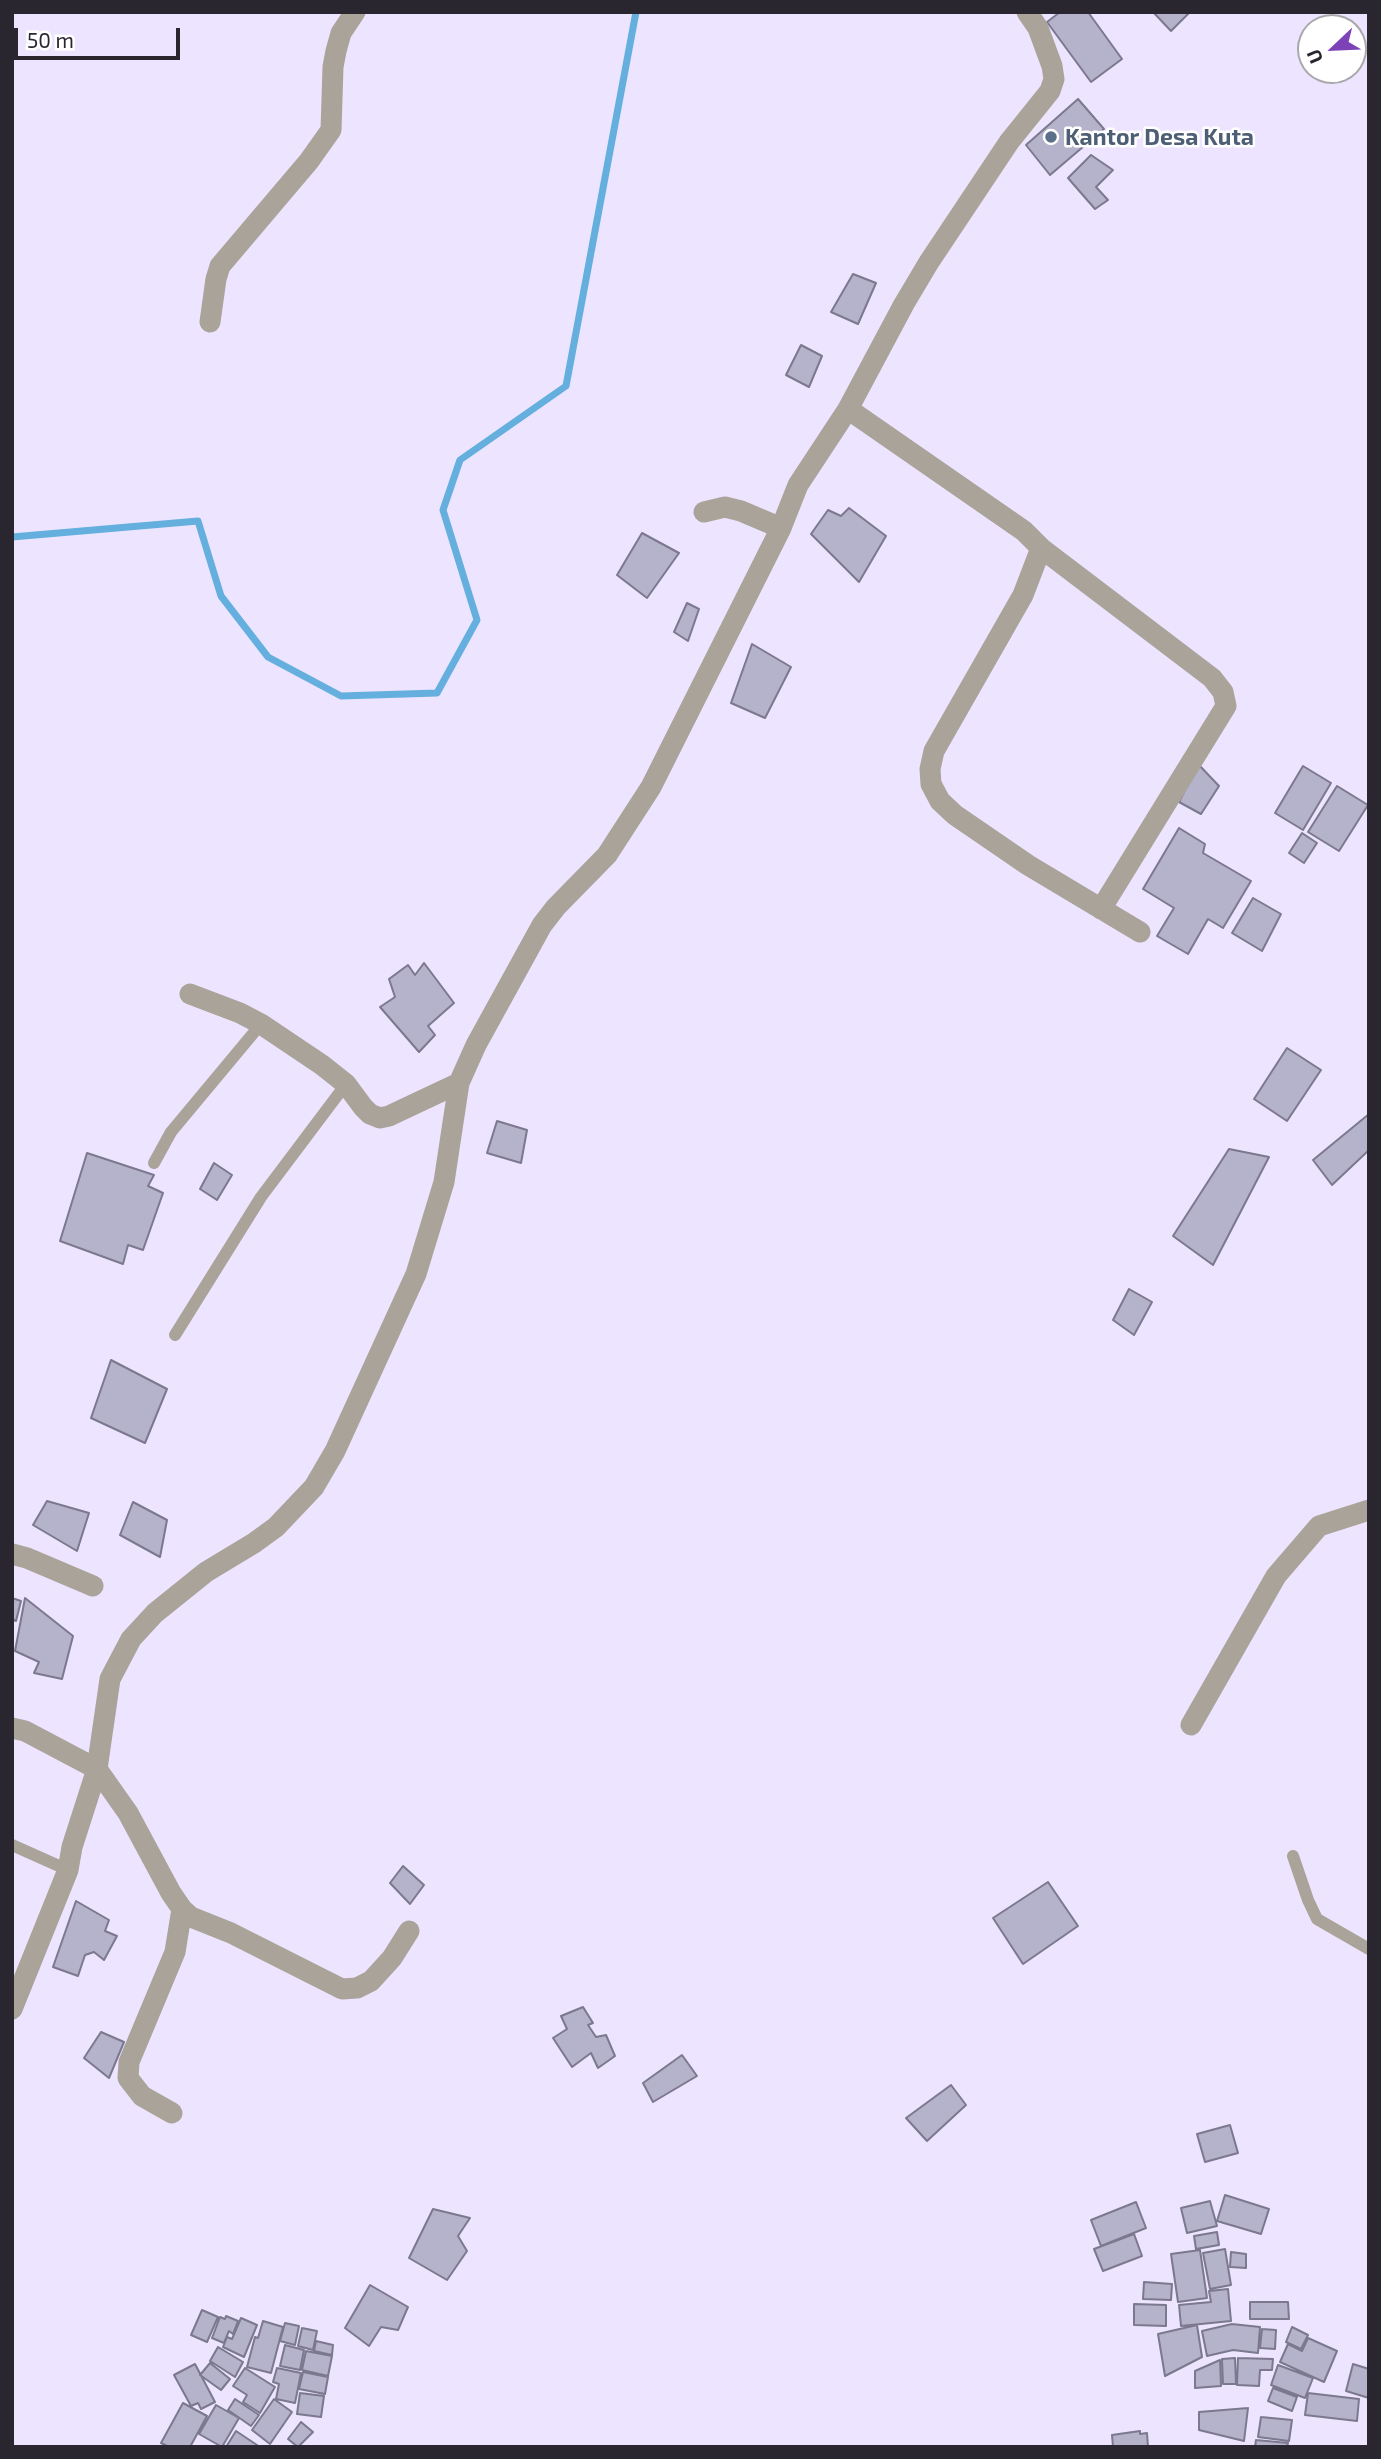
<!DOCTYPE html>
<html>
<head>
<meta charset="utf-8">
<style>
	body { margin:0 }
	#map { position:relative; width:1381px; height:2459px; overflow:hidden; background:#ede5ff; font-family:"Exo 2",sans-serif }
	canvas { display:block }
	.frame { position:absolute; inset:0; border:14px solid #29262f; pointer-events:none }
	.north { position:absolute; left:1297px; top:14px; width:70px; height:70px; box-sizing:border-box; background:#fff; border:2px solid #a9a8ac; border-radius:50%; rotate:247deg; font-size:19px; font-weight:700; line-height:28px; text-align:center; color:#29262f }
	.north::after { content:''; display:block; margin:auto; width:24px; height:32px; background:#7d42b8; clip-path:polygon(50% 0,100% 100%,50% 72%,0 100%) }
	.scale { position:absolute; left:14px; top:28px; width:166px; height:32px; box-sizing:border-box; border:4px solid #29262f; border-top:0; padding-left:9px; font-size:21px; line-height:24px; white-space:nowrap; color:#29262f; -webkit-text-stroke:5px #fff; paint-order:stroke }
</style>
</head>
<body>
<div id="map">
<canvas width="1381" height="2459"></canvas>
<div class="frame"></div>
<div class="north">U</div>
<div class="scale">50 m</div>
</div>
<script>
const context = document.querySelector('canvas').getContext('2d');
context.lineJoin = 'round';
const toPath = rows => new Path2D(rows.map(r => 'M' + r).join(''));
function trace(path, color, width, dash) { context.strokeStyle = color; context.lineWidth = width; context.lineCap = dash ? 'butt' : 'round'; context.setLineDash(dash || []); context.stroke(path); }
function paint(path, color) { context.fillStyle = color; context.fill(path, 'evenodd'); }
function write(font, color, halo, rows, align = 'center') {
  context.font = font + ' "Exo 2",sans-serif'; context.lineWidth = 5; context.setLineDash([]); context.textBaseline = 'middle'; context.strokeStyle = halo; context.fillStyle = color; for (const [text, x, y, turn = 0] of rows) {
    context.save(); context.translate(x, y); context.rotate((+turn || 0) * Math.PI / 180); context.textAlign = isNaN(turn) ? turn : align; if (halo) context.strokeText(text, 0, 0); context.fillText(text, 0, 0); context.restore();
  }
}
const stream = toPath([
	[12,537,198,521,221,596,268,657,341,696,437,693,477,620,443,510,460,460,566,386,636,12]
]);
const building = toPath([
	[1060,12,1088,12,1122,59,1091,82,1047,22,1060,12],
	[1153,12,1190,12,1171,31,1153,12],
	[1078,99,1104,129,1050,175,1026,145,1078,99],
	[1091,155,1113,170,1096,187,1108,200,1095,209,1068,178,1091,155],
	[853,274,876,283,858,324,831,312,853,274],
	[801,345,822,356,809,387,786,375,801,345],
	[849,508,886,536,859,582,811,534,828,510,841,516,849,508],
	[642,533,679,553,647,598,617,575,642,533],
	[687,603,699,609,688,641,674,632,687,603],
	[752,644,791,667,765,718,731,703,752,644],
	[1198,764,1219,786,1201,814,1179,802,1198,764],
	[1303,766,1331,783,1303,830,1275,813,1303,766],
	[1337,786,1368,805,1339,851,1308,832,1337,786],
	[1179,828,1205,844,1203,853,1251,881,1223,928,1208,919,1188,954,1157,936,1174,908,1143,889,1179,828],
	[1302,833,1317,843,1304,863,1289,853,1302,833],
	[1253,898,1281,914,1262,951,1232,933,1253,898],
	[424,963,454,1003,428,1026,435,1035,419,1052,380,1007,395,997,389,979,408,965,415,975,424,963],
	[1287,1048,1321,1070,1287,1121,1254,1099,1287,1048],
	[1369,1114,1369,1150,1332,1185,1313,1160,1369,1114],
	[497,1121,527,1130,521,1163,487,1153,497,1121],
	[1229,1149,1269,1157,1213,1265,1173,1236,1229,1149],
	[87,1153,154,1175,148,1186,163,1193,143,1250,128,1245,123,1264,60,1241,87,1153],
	[214,1163,232,1175,217,1200,200,1189,214,1163],
	[1129,1289,1152,1302,1134,1335,1113,1320,1129,1289],
	[111,1360,167,1389,145,1443,91,1418,111,1360],
	[47,1501,89,1513,77,1551,33,1525,47,1501],
	[133,1502,167,1520,160,1557,120,1535,133,1502],
	[12,1598,21,1601,16,1621,12,1619,12,1598],
	[25,1598,73,1636,62,1679,34,1673,39,1662,15,1651,25,1598],
	[403,1866,424,1885,410,1904,390,1883,403,1866],
	[1048,1882,1078,1926,1023,1964,993,1918,1048,1882],
	[76,1901,109,1920,105,1931,117,1936,104,1960,94,1952,85,1955,78,1976,53,1967,76,1901],
	[583,2007,593,2023,588,2025,596,2037,606,2035,615,2056,598,2068,591,2053,572,2067,553,2038,567,2029,561,2016,583,2007],
	[101,2032,124,2042,109,2078,84,2058,101,2032],
	[682,2055,697,2076,653,2102,643,2083,682,2055],
	[951,2085,966,2105,927,2141,906,2118,951,2085],
	[1230,2125,1238,2153,1205,2162,1197,2134,1230,2125],
	[1225,2195,1269,2209,1261,2234,1217,2221,1225,2195],
	[1210,2201,1217,2226,1187,2233,1181,2208,1210,2201],
	[1136,2202,1146,2228,1101,2246,1091,2220,1136,2202],
	[433,2209,470,2218,458,2236,467,2251,447,2280,409,2258,433,2209],
	[1217,2232,1219,2245,1196,2249,1194,2236,1217,2232],
	[1134,2234,1142,2256,1103,2271,1094,2249,1134,2234],
	[1225,2249,1231,2285,1210,2289,1203,2253,1225,2249],
	[1200,2250,1207,2298,1178,2302,1171,2254,1200,2250],
	[1231,2252,1246,2254,1246,2268,1230,2267,1231,2252],
	[1144,2282,1172,2284,1171,2300,1143,2299,1144,2282],
	[370,2285,408,2307,398,2330,381,2327,369,2346,345,2328,370,2285],
	[1228,2289,1231,2321,1181,2326,1179,2305,1211,2302,1209,2291,1228,2289],
	[1250,2302,1288,2302,1289,2319,1250,2319,1250,2302],
	[1134,2304,1166,2305,1166,2326,1134,2325,1134,2304],
	[202,2310,218,2317,207,2342,191,2335,202,2310],
	[226,2316,238,2321,233,2334,229,2331,224,2343,212,2338,220,2317,225,2319,226,2316],
	[241,2318,257,2325,244,2357,223,2347,227,2337,232,2339,241,2318],
	[263,2321,283,2327,271,2373,247,2367,255,2337,258,2338,263,2321],
	[285,2323,299,2326,295,2345,280,2341,285,2323],
	[1232,2324,1260,2327,1258,2353,1233,2350,1207,2356,1202,2331,1232,2324],
	[1197,2325,1202,2357,1165,2376,1158,2334,1197,2325],
	[1292,2327,1308,2335,1301,2349,1286,2342,1292,2327],
	[302,2328,317,2331,313,2350,298,2346,302,2328],
	[1262,2329,1276,2330,1275,2349,1260,2348,1262,2329],
	[1308,2338,1337,2351,1324,2382,1280,2362,1288,2344,1302,2351,1308,2338],
	[316,2341,333,2345,332,2355,314,2351,316,2341],
	[285,2345,304,2350,300,2370,280,2366,285,2345],
	[218,2347,243,2362,235,2377,210,2361,218,2347],
	[306,2351,332,2356,328,2376,302,2370,306,2351],
	[1235,2358,1236,2384,1223,2384,1222,2359,1235,2358],
	[1238,2358,1273,2359,1272,2370,1260,2370,1259,2386,1237,2385,1238,2358],
	[1220,2360,1221,2386,1195,2388,1195,2371,1220,2360],
	[210,2363,230,2379,221,2390,200,2375,210,2363],
	[195,2364,215,2402,201,2409,198,2403,191,2406,174,2375,195,2364],
	[1353,2364,1369,2369,1369,2398,1346,2391,1353,2364],
	[1278,2365,1313,2378,1305,2398,1271,2385,1278,2365],
	[245,2368,275,2387,260,2413,243,2402,247,2395,233,2386,245,2368],
	[277,2368,301,2373,295,2403,276,2399,279,2384,273,2382,277,2368],
	[303,2372,328,2377,325,2394,299,2389,303,2372],
	[1273,2388,1297,2397,1292,2411,1268,2401,1273,2388],
	[300,2393,324,2396,321,2417,297,2414,300,2393],
	[1308,2393,1359,2399,1357,2421,1305,2415,1308,2393],
	[235,2399,259,2415,251,2426,228,2410,235,2399],
	[274,2399,292,2412,270,2444,252,2430,274,2399],
	[183,2403,207,2416,190,2447,169,2447,161,2443,183,2403],
	[216,2405,239,2418,222,2447,199,2434,216,2405],
	[1248,2408,1244,2441,1199,2430,1199,2412,1248,2408],
	[1261,2417,1292,2420,1289,2441,1258,2437,1261,2417],
	[301,2422,313,2432,298,2447,288,2439,301,2422],
	[236,2431,260,2447,226,2447,236,2431],
	[1140,2431,1140,2434,1147,2433,1148,2447,1113,2447,1112,2435,1140,2431],
	[1256,2440,1288,2443,1287,2447,1255,2447,1256,2440]
]);
const lane = toPath([
	[154,1163,171,1132,261,1024],
	[175,1335,261,1197,346,1084],
	[12,1845,68,1870],
	[1293,1856,1308,1900,1317,1919,1369,1949]
]);
const street = toPath([
	[210,322,216,279,220,266,309,161,331,130,333,67,336,51,341,33,355,12],
	[848,409,1024,531,1041,548,1023,595,934,751,930,769,931,784,940,801,955,815,1028,865,1140,932],
	[704,512,725,507,741,511,781,528],
	[1041,548,1212,678,1223,692,1226,706,1101,909],
	[190,994,240,1013,261,1024,322,1065,346,1084,363,1107,370,1114,380,1118,389,1116,459,1083],
	[12,1554,27,1558,93,1586],
	[1191,1725,1276,1576,1319,1526,1369,1510],
	[12,1728,25,1731,97,1769,128,1813,171,1893,182,1909,191,1917,231,1933,342,1989,357,1988,371,1981,392,1958,409,1931],
	[12,2009,68,1870,72,1847,97,1769,110,1679,131,1639,155,1613,206,1572,254,1543,276,1527,314,1487,335,1451,416,1274,444,1182,459,1083,476,1045,542,925,556,907,607,855,651,787,781,528,798,485,848,409,904,304,929,262,1009,142,1050,91,1054,79,1052,66,1038,28,1027,12],
	[172,2113,142,2096,128,2078,129,2062,175,1952,182,1909]
]);
const markers = [
	[1051,137,7,"#5c6f8a"]
];
const serviceNames = [
	["Kantor Desa Kuta",1065,137]
];
trace(stream, '#64afde', 7);
paint(building, '#b5b2cb');
trace(building, '#7b788f', 2);
trace(lane, '#a9a399', 12);
trace(street, '#a9a399', 21);
for (const [x, y, r, color] of markers) { const dot = new Path2D(); dot.arc(x, y, r, 0, 2 * Math.PI); context.fillStyle = color; context.fill(dot); trace(dot, '#fff', 2.5); }
write('bold 23px', '#4e5e75', '#fff', serviceNames, 'left');
</script>
</body>
</html>
